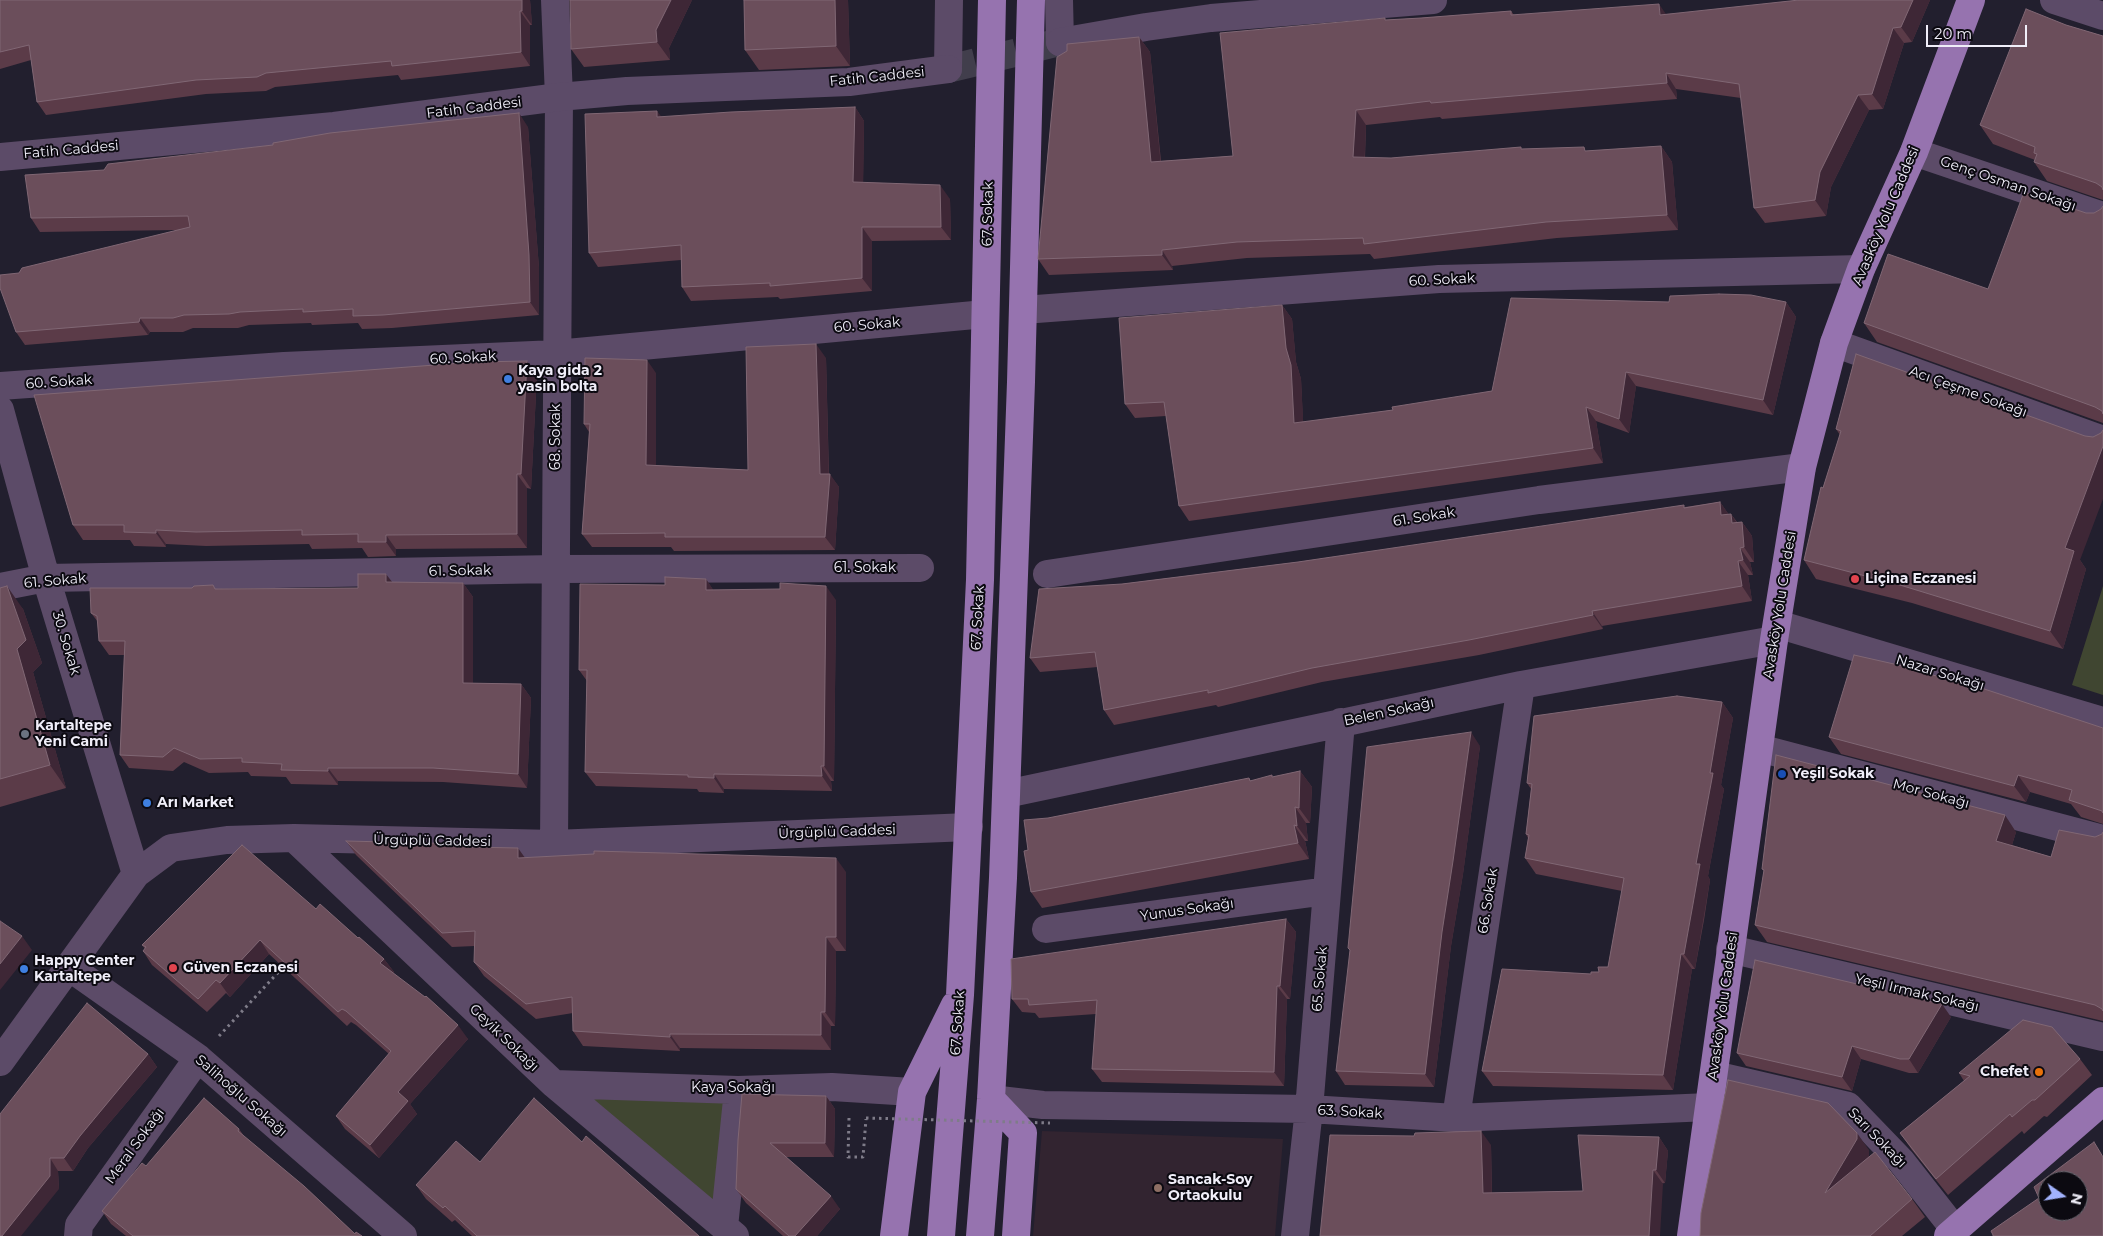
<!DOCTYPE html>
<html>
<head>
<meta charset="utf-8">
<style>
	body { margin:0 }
	#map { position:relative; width:2103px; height:1236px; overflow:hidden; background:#221f2e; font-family:Montserrat,sans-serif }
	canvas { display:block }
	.north { position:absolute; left:2038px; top:1171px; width:50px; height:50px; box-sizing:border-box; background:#0c0a11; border:1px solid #67656e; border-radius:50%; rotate:103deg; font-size:14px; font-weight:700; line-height:20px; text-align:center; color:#f0eef9 }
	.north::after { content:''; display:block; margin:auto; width:18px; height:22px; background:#a2b2fd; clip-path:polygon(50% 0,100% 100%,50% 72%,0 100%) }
	.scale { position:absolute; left:1926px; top:25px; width:101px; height:22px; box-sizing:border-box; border:2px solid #f0eef9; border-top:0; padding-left:6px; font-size:15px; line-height:18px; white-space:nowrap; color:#f0eef9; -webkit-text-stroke:4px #0c0a11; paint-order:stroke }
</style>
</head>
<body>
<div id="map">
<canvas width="2103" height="1236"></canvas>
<div class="north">N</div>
<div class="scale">20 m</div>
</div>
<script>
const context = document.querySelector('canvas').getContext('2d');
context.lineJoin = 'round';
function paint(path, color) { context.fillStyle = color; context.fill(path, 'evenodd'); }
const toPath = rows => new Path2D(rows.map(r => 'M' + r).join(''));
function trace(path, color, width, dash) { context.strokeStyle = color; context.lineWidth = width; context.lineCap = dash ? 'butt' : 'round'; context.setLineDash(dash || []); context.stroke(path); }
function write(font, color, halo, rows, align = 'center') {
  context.font = font + ' Montserrat,sans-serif'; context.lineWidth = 4; context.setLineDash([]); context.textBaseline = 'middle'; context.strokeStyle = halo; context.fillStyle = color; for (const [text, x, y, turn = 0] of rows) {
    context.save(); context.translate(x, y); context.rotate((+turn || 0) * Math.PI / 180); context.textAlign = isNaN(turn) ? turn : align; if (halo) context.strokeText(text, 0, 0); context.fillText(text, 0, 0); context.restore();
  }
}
const education = toPath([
	[1042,1131,1283,1139,1275,1236,1033,1236]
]);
const green = toPath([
	[2103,586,2103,695,2072,685],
	[588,1096,726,1103,714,1205]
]);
const tertiaryTunnel = toPath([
	[948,69,1060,42]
]);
const path = toPath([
	[219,1036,285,965],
	[849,1118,848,1157,863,1157,866,1119]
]);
const pedestrian = toPath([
	[948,69,949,0]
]);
const minor = toPath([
	[1059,0,1060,42],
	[2054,0,2103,16],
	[1914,152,2103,216],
	[1023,310,1439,279,1861,269],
	[1834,343,2103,440],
	[0,386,284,366,556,354,985,314],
	[0,410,46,578,136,874],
	[1047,574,1539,500,1802,467],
	[0,587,46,578,556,569,920,568],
	[1777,624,2103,721],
	[1759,748,2103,839],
	[1006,794,1521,685,1774,640],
	[294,838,554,1084,735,1236],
	[554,844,559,97,555,0],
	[1046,929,1327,891],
	[1730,949,2103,1037],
	[69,967,198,1058,403,1236],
	[0,1062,136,874,171,848,227,840,294,838,554,844,969,827],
	[1714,1075,1848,1106,1901,1161,1955,1230],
	[554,1084,738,1090,832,1087,912,1092],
	[991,1099,1043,1105,1309,1109,1456,1118,1709,1107],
	[1456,1118,1521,685],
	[724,1227,738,1090],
	[78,1236,79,1225,198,1058],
	[1295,1236,1309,1109,1341,722]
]);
const tertiary = toPath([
	[1060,42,1146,27,1211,18,1433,0],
	[0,157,334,126,559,97,627,91,849,82,948,69]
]);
const primary = toPath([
	[991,1099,1023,1133,1016,1236],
	[894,1236,912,1092,955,1005],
	[941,1236,960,995,980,580,992,0],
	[980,1236,991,1099,1003,878,1021,382,1031,0],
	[1691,1236,1774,640,1802,467,1834,343,1861,269,1914,152,1971,0],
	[1948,1236,2103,1101]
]);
const pathBridge = toPath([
	[866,1118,1050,1123]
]);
const wall = toPath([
	[0,0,530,0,532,25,530,25,530,66,401,80,398,75,275,87,266,91,206,94,46,115,37,102,31,60,0,69],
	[692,0,669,48,670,60,584,67,571,49],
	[744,0,848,0,850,66,759,70,745,50],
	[1930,0,1912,42,1904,43,1883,109,1869,110,1831,187,1826,216,1765,223,1754,208,1741,98,1676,89,1677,99,1442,119,1440,117,1366,125,1365,158,1391,158,1523,149,1587,151,1661,146,1672,162,1678,230,1557,238,1374,259,1370,254,1247,258,1172,266,1173,270,1049,275,1038,259,1139,37,1150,52,1161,161,1233,156,1387,20,1421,18,1511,11,1514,15,1666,14],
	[2066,25,2103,36,2103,200,2047,181,2034,162,2035,160,1993,144,1980,125],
	[855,107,864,121,863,183,950,199,951,240,872,241,872,291,780,299,778,297,691,301,682,287,681,260,598,267,589,253,661,117],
	[528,127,539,268,539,315,392,328,362,329,358,323,312,325,311,323,249,325,238,328,193,328,183,332,150,332,148,335,25,345,16,332,19,273,177,230,40,232,31,218,104,170],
	[2103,206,2103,423,1877,342,1864,323,1988,289,2086,213,2094,213,2101,209],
	[1669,302,1786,302,1796,317,1773,415,1636,386,1629,433,1596,421,1603,463,1189,521,1179,506,1166,416,1135,418,1125,404,1282,305,1292,319,1296,362,1301,379,1303,422,1393,410,1492,391],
	[1856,354,2080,560,2086,569,2063,649,1912,603,1816,579,1804,560,1823,488,1840,435,1836,429],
	[826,358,829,474,839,487,835,550,674,551,671,547,592,547,582,534,589,432,584,424,656,373,656,465,748,470],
	[537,375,531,489,527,488,527,548,396,549,396,556,368,557,362,548,312,549,309,544,206,546,166,544,166,547,134,546,130,540,83,540,73,525],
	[1720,502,1729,515,1731,514,1737,522,1742,522,1752,536,1754,562,1750,562,1753,575,1748,575,1752,601,1602,626,1603,629,1479,655,1322,682,1218,707,1216,705,1114,725,1104,710,1098,667,1040,672,1030,658,1122,584,1298,562],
	[706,579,713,590,836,600,834,781,831,781,832,791,724,789,724,793,699,792,697,789,596,786,585,772,587,681,579,670,665,585],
	[392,582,463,583,473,597,473,683,521,684,531,698,527,788,443,782,338,781,338,785,291,784,286,777,251,776,248,772,209,773,184,762,173,771,129,768,120,755,124,655,109,655,99,641,98,622,91,613,215,589,358,588],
	[0,588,23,609,42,663,33,672,66,788,0,807],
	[1925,671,1927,674,2103,728,2103,824,2081,817,2071,804,2030,792,2026,802,1841,754,1829,737],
	[1722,702,1733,718,1721,785,1724,789,1708,876,1710,880,1704,920,1695,969,1692,969,1673,1090,1493,1086,1482,1071,1591,974,1599,972,1608,967,1622,891,1536,874,1525,858,1528,838,1526,834,1531,789,1527,783],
	[1480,746,1463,874,1451,946,1434,1087,1345,1085,1336,1071],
	[1300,771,1312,787,1310,823,1306,823,1308,841,1305,841,1309,859,1042,908,1031,892,1028,850,1048,818,1249,778,1251,781,1273,777],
	[2016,832,2012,845,2051,857,2095,837,2102,834,2103,832,2103,1021,1767,942,1755,925,1764,871,1762,869],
	[346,841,467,844,469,847,525,857,846,872,846,951,836,951,835,1026,831,1026,831,1050,680,1048,680,1051,583,1046,573,1031,573,1013,536,1019,484,976,474,962,475,946,452,947,356,855],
	[316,909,358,938,384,959,394,972,393,973,468,1039,410,1104,417,1114,379,1158,345,1129,336,1116,389,1054,356,1025,351,1022,347,1026,269,954,230,997,226,993,207,1012,152,965,143,951,145,949,142,945],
	[1286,919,1296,932,1290,999,1287,999,1284,1086,1102,1082,1092,1069,1096,1014,1039,1018,1035,1013,1022,1012,1012,999],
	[1951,1017,1918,1073,1909,1073,1861,1059,1852,1091,1746,1066,1737,1053],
	[148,1054,157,1067,88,1148,73,1171,58,1171,59,1189,0,1114],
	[2080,1059,2092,1075,2047,1117,2044,1116,2024,1134,2022,1131,1948,1195,1912,1150,1900,1133,1964,1081,1959,1073],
	[826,1096,835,1109,834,1157,786,1157,840,1209,817,1236,783,1236,746,1203,736,1189,738,1140],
	[239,1129,244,1136,355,1234,362,1236,126,1236,111,1224,102,1211,146,1166],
	[1659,1137,1668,1151,1665,1183,1320,1236,1491,1145,1492,1193,1583,1191],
	[582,1142,699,1236,472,1236,455,1220,452,1222,426,1199,416,1185,480,1162],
	[1869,1150,1869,1156,1868,1158,1912,1199,1925,1217,1902,1236,1700,1236]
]);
const shadedWall = toPath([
	[522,0,530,0,532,25,522,11],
	[671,0,692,0,669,48,670,60,657,42,656,30],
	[835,0,848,0,850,66,836,46],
	[1913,0,1930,0,1912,42,1901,27],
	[1659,4,1670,20,1660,15],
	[520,11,530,25,530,66,521,52],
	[1893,28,1904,43,1883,109,1872,94],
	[1139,37,1150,52,1162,177,1151,162],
	[1666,73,1676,89,1677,99,1667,83],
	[1858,95,1869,110,1831,187,1826,216,1815,200,1820,172],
	[855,107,864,121,863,196,853,182],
	[1356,110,1366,125,1364,173,1353,157],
	[657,111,667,124,657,117],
	[519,113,528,127,539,268,539,315,530,302],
	[1661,146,1672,162,1678,230,1667,215],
	[940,185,950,199,951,240,941,227],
	[862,227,872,241,872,291,862,278],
	[1162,250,1172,266,1173,270,1162,255],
	[1786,302,1796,317,1773,415,1763,400],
	[1282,305,1292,319,1296,362,1301,379,1304,438,1294,423],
	[140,318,150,332,148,335,139,322],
	[816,344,826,358,829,486,830,474,839,487,835,550,825,537,820,474],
	[647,360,656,373,656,479,646,465],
	[527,361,537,375,531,489,521,474],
	[1626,372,1636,386,1629,433,1619,419],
	[1586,407,1596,421,1603,463,1593,448],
	[2103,446,2103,499,2080,560,2086,569,2063,649,2050,631,2065,548],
	[517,474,527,488,527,548,517,534],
	[1720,502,1730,516,1721,515],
	[1731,514,1741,529,1732,523],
	[1742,522,1752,536,1754,562,1744,547],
	[156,530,166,544,166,547,156,533],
	[386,535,396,549,396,556,386,542],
	[1740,548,1750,562,1753,575,1743,560],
	[1738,561,1748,575,1752,601,1742,586],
	[386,574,396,587,386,582],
	[706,579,716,594,706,590],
	[463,583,473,597,473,696,463,683],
	[7,586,23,609,42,663,33,672,66,788,50,765,17,649],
	[826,586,836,600,834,781,824,766],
	[1592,611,1602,626,1603,629,1593,615],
	[521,684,531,698,527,788,518,774],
	[1722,702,1733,718,1721,785,1724,789,1708,876,1710,880,1695,969,1684,954,1696,864,1710,773],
	[1471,732,1480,746,1463,874,1451,946,1434,1087,1425,1074,1442,932],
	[821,766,831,781,832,791,822,776],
	[328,768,338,781,338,785,328,771],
	[1300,771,1312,787,1310,823,1299,808],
	[714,774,724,789,724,793,714,778],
	[2018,775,2030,792,2026,802,2014,786],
	[1295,807,1306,823,1308,841,1297,826],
	[2005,815,2016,832,2008,858,1996,841],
	[1294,825,1305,841,1309,859,1298,843],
	[518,848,528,862,518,858],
	[836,858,846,872,846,951,836,937],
	[1286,919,1296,932,1290,999,1280,986],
	[22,936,32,950,0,990,0,964],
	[826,937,836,951,835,1026,825,1012],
	[260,940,269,954,230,997,220,983],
	[1681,954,1692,969,1673,1090,1663,1075],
	[384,959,394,972,390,977,380,963],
	[1277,986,1287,999,1284,1086,1274,1072],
	[1942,1004,1951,1017,1918,1073,1909,1059],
	[821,1012,831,1026,831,1050,821,1035],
	[458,1025,468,1039,410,1104,417,1114,379,1158,370,1145,398,1092],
	[670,1034,680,1048,680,1051,670,1037],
	[1852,1046,1861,1059,1852,1091,1842,1077],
	[148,1054,157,1067,88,1148,73,1171,64,1158,80,1136],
	[826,1096,835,1109,834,1157,825,1143],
	[1481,1131,1491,1145,1492,1207,1483,1193],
	[1857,1133,1869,1150,1869,1156,1837,1211,1825,1193],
	[1659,1137,1668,1151,1665,1183,1656,1170],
	[50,1158,58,1171,59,1189,21,1236,2,1236],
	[1653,1170,1663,1184,1660,1236,1649,1236],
	[831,1196,840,1209,817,1236,795,1236]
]);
const building = toPath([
	[0,0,522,0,522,11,520,11,521,52,392,66,391,61,266,73,257,77,196,80,37,102,29,45,0,52,0,0],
	[570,0,671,0,656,30,657,42,571,49,570,0],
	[744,0,835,0,836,46,745,50,744,0],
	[1799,0,1913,0,1901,27,1893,28,1872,94,1858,95,1820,172,1815,200,1754,208,1739,84,1666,73,1667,83,1431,103,1430,101,1356,110,1353,157,1391,158,1521,147,1521,149,1584,147,1585,151,1661,146,1667,215,1546,222,1364,244,1363,238,1237,242,1162,250,1162,255,1038,259,1057,57,1067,51,1067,44,1139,37,1151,162,1233,156,1220,33,1385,18,1385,20,1421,18,1511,11,1511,15,1659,4,1660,15,1799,0],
	[2026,9,2066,25,2103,36,2103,190,2102,187,2096,183,2034,162,2037,154,2034,153,2035,147,1980,125,2026,9],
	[855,107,853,182,940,185,941,227,862,227,862,278,770,286,770,283,682,287,681,245,589,253,585,114,657,111,657,117,731,112,855,107],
	[519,113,529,255,530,302,383,315,353,316,353,309,303,312,303,309,240,312,229,314,184,315,173,318,140,318,139,322,16,332,0,288,0,275,19,273,22,268,190,227,188,216,31,218,25,175,104,170,108,164,273,145,273,143,330,133,519,113],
	[2024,192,2086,213,2094,213,2101,209,2103,206,2103,414,2102,411,2095,407,1864,323,1888,254,1988,289,2024,192],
	[1719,294,1751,295,1786,302,1763,400,1626,372,1619,419,1586,407,1593,448,1179,506,1164,402,1125,404,1119,318,1282,305,1286,348,1291,365,1294,423,1393,410,1392,407,1492,391,1511,298,1669,302,1670,296,1719,294],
	[816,344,820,474,830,474,825,537,665,537,665,533,582,534,590,424,584,424,585,358,647,360,646,465,748,470,746,347,816,344],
	[1856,354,2085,436,2093,437,2101,433,2103,430,2103,446,2065,548,2074,551,2050,631,1900,585,1804,560,1821,487,1823,488,1841,431,1836,429,1856,354],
	[527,361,521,474,517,474,517,534,386,535,386,542,358,542,358,534,302,535,302,530,196,532,156,530,156,533,124,532,124,525,73,525,34,395,475,362,527,361],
	[1720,502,1721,515,1731,514,1732,523,1742,522,1744,547,1740,548,1743,560,1738,561,1742,586,1592,611,1593,615,1469,640,1312,668,1208,693,1208,690,1104,710,1095,652,1030,658,1039,589,1122,584,1298,562,1684,505,1684,508,1720,502],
	[358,574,386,574,386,582,463,583,463,683,521,684,518,774,433,768,328,768,328,771,281,770,282,764,242,762,242,758,200,759,174,748,163,757,120,755,125,641,99,641,97,616,91,613,90,588,192,588,194,586,213,585,215,589,358,588,358,574],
	[665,577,706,579,706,590,780,589,780,583,826,586,824,766,821,766,822,776,714,774,714,778,688,777,688,775,585,772,587,670,579,670,580,584,665,585,665,577],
	[7,586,26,640,17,649,50,765,0,779,0,588,7,586],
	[1854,655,1925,671,1924,673,1966,683,2103,728,2103,813,2102,811,2069,800,2072,790,2018,775,2014,786,1829,737,1854,655],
	[1677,696,1722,702,1710,773,1713,773,1696,864,1700,864,1693,904,1684,954,1681,954,1663,1075,1482,1071,1502,969,1591,974,1591,972,1599,972,1598,967,1608,967,1624,878,1525,858,1529,835,1526,834,1532,784,1527,783,1534,716,1677,696],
	[1471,732,1453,861,1442,932,1425,1074,1336,1071,1350,950,1348,948,1367,747,1471,732],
	[1776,755,2005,815,1996,841,2051,857,2059,830,2095,837,2102,834,2103,832,2103,1011,2102,1009,2095,1005,1755,925,1764,870,1762,869,1776,755],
	[1300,771,1299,808,1295,807,1297,826,1294,825,1298,843,1031,892,1024,851,1028,850,1024,820,1048,818,1249,778,1250,781,1272,775,1272,777,1300,771],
	[346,841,467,844,467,847,518,848,518,858,594,854,594,851,836,858,836,937,826,937,825,1012,821,1012,821,1035,670,1034,670,1037,573,1031,572,997,526,1004,474,962,475,931,442,933,346,841],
	[242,845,316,909,320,904,358,938,359,937,384,959,380,963,425,997,426,996,458,1025,398,1092,408,1101,370,1145,336,1116,391,1051,346,1011,342,1009,338,1012,260,940,220,983,216,980,198,999,143,951,146,947,142,945,242,845],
	[1286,919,1280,986,1277,986,1274,1072,1092,1069,1097,1000,1029,1005,1028,999,1012,999,1011,959,1286,919],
	[0,921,22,936,0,964,0,921],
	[1755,960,1942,1004,1909,1059,1900,1059,1852,1046,1842,1077,1737,1053,1755,960],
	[87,1003,148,1054,80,1136,64,1158,50,1158,50,1176,2,1236,0,1236,0,1114,87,1003],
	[2023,1020,2052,1027,2080,1059,2035,1100,2032,1100,2012,1117,2010,1114,1936,1179,1900,1133,1970,1076,1959,1073,2023,1020],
	[1728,1080,1828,1103,1857,1133,1857,1139,1825,1193,1875,1152,1912,1199,1870,1236,1700,1236,1701,1213,1728,1080],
	[742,1094,826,1096,825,1143,770,1143,831,1196,795,1236,789,1236,736,1189,738,1140,742,1094],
	[204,1098,239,1129,238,1131,304,1186,355,1234,356,1232,362,1236,133,1236,102,1211,142,1163,146,1166,204,1098],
	[534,1098,582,1142,586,1136,699,1236,477,1236,445,1206,443,1208,416,1185,456,1141,480,1162,534,1098],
	[1481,1131,1483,1193,1583,1191,1578,1135,1659,1137,1656,1170,1653,1170,1649,1236,1320,1236,1330,1135,1414,1136,1415,1133,1481,1131],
	[2094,1142,2103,1157,2103,1236,1993,1236,1993,1235,1991,1231,2039,1198,2034,1187,2094,1142],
	[2048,1181,2078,1181,2078,1211,2048,1211,2048,1181]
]);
const markers = [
	[508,379,5,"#3f7fe0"],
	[1855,579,5,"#e0444e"],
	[25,734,5,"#6b7280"],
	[1782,774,5,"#1a4fb4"],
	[147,803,5,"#3f7fe0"],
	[173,968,5,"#e0444e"],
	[24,969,5,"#3f7fe0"],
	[2039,1072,5,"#e8710a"],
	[1158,1188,5,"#8d6e63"]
];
const streetNames = [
	["Fatih Caddesi",877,77,-6],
	["Fatih Caddesi",474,108,-7],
	["Fatih Caddesi",71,150,-5],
	["Genç Osman Sokağı",2008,184,19],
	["67. Sokak",988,214,-89],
	["Avasköy Yolu Caddesi",1886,216,-67],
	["60. Sokak",1442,280,-3],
	["60. Sokak",867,325,-5],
	["60. Sokak",463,358,-3],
	["60. Sokak",59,382,-4],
	["Acı Çeşme Sokağı",1968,392,20],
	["68. Sokak",556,437,-90],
	["61. Sokak",1424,517,-9],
	["61. Sokak",865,568],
	["61. Sokak",460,571,-1],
	["61. Sokak",55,581,-5],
	["Avasköy Yolu Caddesi",1780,605,-81],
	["67. Sokak",978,618,-87],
	["30. Sokak",66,643,73],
	["Nazar Sokağı",1940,673,17],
	["Belen Sokağı",1389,712,-12],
	["Mor Sokağı",1931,794,15],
	["Ürgüplü Caddesi",837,832,-2],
	["Ürgüplü Caddesi",432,841,1],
	["66. Sokak",1488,901,-81],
	["Yunus Sokağı",1187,910,-8],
	["65. Sokak",1320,979,-85],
	["Yeşil Irmak Sokağı",1917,993,13],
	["Avasköy Yolu Caddesi",1723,1006,-82],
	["67. Sokak",958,1023,-86],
	["Geyik Sokağı",504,1038,44],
	["Kaya Sokağı",733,1088],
	["Salihoğlu Sokağı",241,1096,41],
	["63. Sokak",1350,1112,3],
	["Sarı Sokağı",1877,1138,46],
	["Meral Sokağı",135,1146,-54]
];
const poiNames = [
	["Kaya gida 2",518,371],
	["yasin bolta",518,387],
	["Liçina Eczanesi",1865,579],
	["Kartaltepe",35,726],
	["Yeni Cami",35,742],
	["Yeşil Sokak",1792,774],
	["Arı Market",157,803],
	["Happy Center",34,961],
	["Kartaltepe",34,977],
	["Güven Eczanesi",183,968],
	["Chefet",2029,1072,"right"],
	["Sancak-Soy",1168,1180],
	["Ortaokulu",1168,1196]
];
paint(education, '#322430');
paint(green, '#404631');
trace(tertiaryTunnel, '#413e4c', 28, [28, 14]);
trace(path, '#7f7c89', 3, [2.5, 4]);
trace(pedestrian, '#5c4b68', 28);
trace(minor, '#5c4b68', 28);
trace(tertiary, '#5c4b68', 28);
trace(primary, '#9673af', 28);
trace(pathBridge, '#7f7c89', 3, [2.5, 4]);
paint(wall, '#5b3b48');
paint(shadedWall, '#3e2736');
paint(building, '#6b4e5b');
trace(building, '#806774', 1);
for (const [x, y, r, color] of markers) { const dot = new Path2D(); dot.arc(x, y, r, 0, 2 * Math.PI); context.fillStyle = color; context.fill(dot); trace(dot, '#0c0a11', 2); }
write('14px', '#f0eef9', '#0c0a11', streetNames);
write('bold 14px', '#f0eef9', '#0c0a11', poiNames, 'left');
</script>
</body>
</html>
